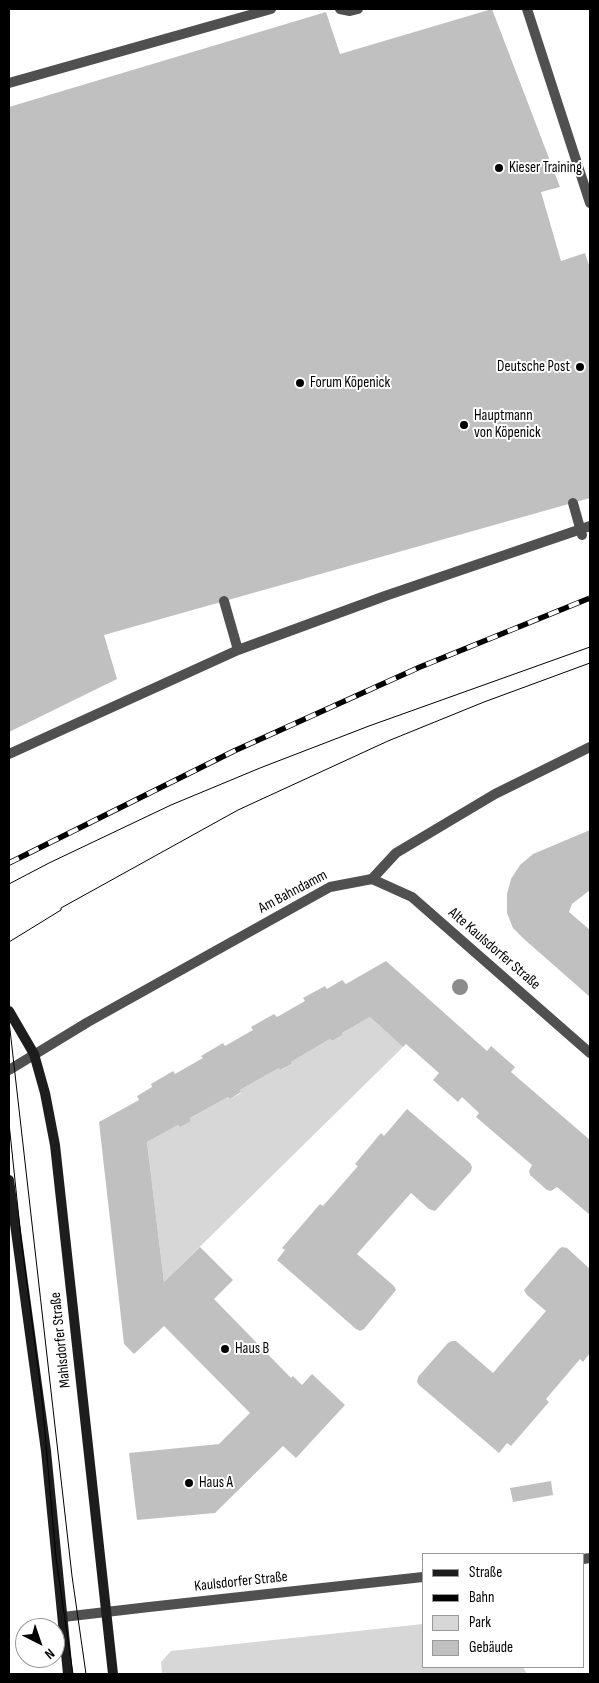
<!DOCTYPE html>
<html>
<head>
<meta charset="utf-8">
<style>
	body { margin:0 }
	#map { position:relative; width:599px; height:1683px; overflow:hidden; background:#fff; font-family:"Sofia Sans Condensed",sans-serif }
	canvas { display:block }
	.frame { position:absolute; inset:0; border:10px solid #000; pointer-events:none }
	.legend { position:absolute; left:422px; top:1553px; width:162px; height:115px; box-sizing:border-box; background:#fff; border:1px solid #999; margin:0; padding:6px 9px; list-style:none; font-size:15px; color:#000 }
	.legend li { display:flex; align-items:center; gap:10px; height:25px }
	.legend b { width:25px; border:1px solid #999 }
	.north { position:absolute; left:15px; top:1618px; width:50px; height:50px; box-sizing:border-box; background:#fff; border:1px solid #999; border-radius:50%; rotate:139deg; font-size:14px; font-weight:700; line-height:20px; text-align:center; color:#000 }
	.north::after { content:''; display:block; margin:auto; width:18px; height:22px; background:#000; clip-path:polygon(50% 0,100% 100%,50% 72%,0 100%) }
</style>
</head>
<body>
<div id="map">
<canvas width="599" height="1683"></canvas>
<div class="frame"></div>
<ul class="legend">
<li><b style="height:6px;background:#1d1d1d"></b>Straße</li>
<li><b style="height:6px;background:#000"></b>Bahn</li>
<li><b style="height:14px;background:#d7d7d7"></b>Park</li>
<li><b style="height:14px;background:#c0c0c0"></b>Gebäude</li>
</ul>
<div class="north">N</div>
</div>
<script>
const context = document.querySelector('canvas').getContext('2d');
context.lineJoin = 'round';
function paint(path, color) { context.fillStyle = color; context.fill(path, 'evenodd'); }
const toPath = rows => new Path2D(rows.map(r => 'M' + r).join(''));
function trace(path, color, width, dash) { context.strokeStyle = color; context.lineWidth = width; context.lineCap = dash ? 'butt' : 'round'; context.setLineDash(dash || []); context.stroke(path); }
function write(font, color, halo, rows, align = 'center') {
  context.font = font + ' "Sofia Sans Condensed",sans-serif'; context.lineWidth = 4; context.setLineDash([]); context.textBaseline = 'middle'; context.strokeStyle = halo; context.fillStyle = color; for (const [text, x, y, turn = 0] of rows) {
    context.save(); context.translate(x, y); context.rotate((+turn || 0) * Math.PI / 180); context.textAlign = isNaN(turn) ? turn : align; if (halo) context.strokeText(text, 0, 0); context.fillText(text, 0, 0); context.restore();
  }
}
const green = toPath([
	[370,1017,403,1047,164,1282,147,1142,178,1125,191,1121,190,1118,228,1097,230,1099,241,1093,240,1090,279,1068,281,1070,292,1064,291,1062,330,1039,332,1041,343,1035,342,1033],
	[423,1624,423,1667,523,1667,527,1674,162,1674,161,1662,171,1651]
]);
const building = toPath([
	[492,9,560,187,541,192,561,261,585,253,590,268,590,498,104,635,117,679,9,732,9,107,326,12,340,54],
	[590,830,590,890,572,904,569,912,590,930,590,997,524,939,513,928,507,913,507,894,511,879,520,865,533,854],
	[386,961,487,1051,491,1046,515,1067,511,1072,590,1140,590,1215,557,1187,551,1191,547,1190,530,1175,529,1171,532,1165,476,1117,479,1113,462,1097,458,1102,433,1080,439,1073,406,1044,403,1047,370,1017,342,1033,343,1035,332,1041,330,1039,291,1062,292,1064,280,1070,279,1068,240,1090,241,1092,230,1099,228,1097,190,1118,191,1121,180,1127,178,1125,147,1142,164,1282,200,1247,233,1280,214,1299,291,1378,293,1376,302,1385,312,1374,345,1405,296,1458,283,1446,215,1513,137,1520,129,1453,219,1444,250,1413,164,1326,134,1354,124,1344,99,1122,139,1100,137,1096,152,1087,151,1084,173,1071,175,1074,203,1058,201,1056,223,1043,225,1046,253,1030,251,1027,274,1014,277,1017,305,1001,303,998,325,986,327,989,342,980,346,984],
	[407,1109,470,1163,472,1167,471,1171,435,1211,429,1209,411,1193,357,1254,394,1286,396,1290,364,1329,360,1331,356,1329,277,1260,285,1250,282,1248,320,1204,323,1206,358,1166,355,1164,381,1133,384,1136],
	[562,1247,567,1248,590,1269,590,1353,583,1362,580,1359,546,1399,549,1402,511,1446,507,1443,499,1453,419,1385,417,1382,418,1377,448,1343,452,1341,456,1341,493,1373,546,1311,527,1295,524,1290,559,1249],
	[551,1481,553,1495,513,1502,510,1488]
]);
const service = toPath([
	[340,9,350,11,358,9],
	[527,9,590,203],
	[9,83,271,9],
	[573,503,582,535],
	[224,601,238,650],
	[9,754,238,650,385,596,590,526]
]);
const minor = toPath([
	[372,879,396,853,495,794,590,747],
	[583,1559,590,1558],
	[63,1617,149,1607,423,1577]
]);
const tertiary = toPath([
	[9,1070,88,1022,330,887,372,879,412,897,590,1053]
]);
const secondary = toPath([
	[9,1011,34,1054,45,1093,55,1145,113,1674],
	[9,1180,46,1451,68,1674]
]);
const tram = toPath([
	[9,884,49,863,171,805,260,768,369,726,590,647],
	[9,942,61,910,61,908,238,810,388,741,484,702,590,663],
	[9,1021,72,1576,86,1674],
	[9,1123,21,1238,42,1399,56,1558,73,1674]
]);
const rail = toPath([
	[9,863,234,751,420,667,590,598]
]);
const trees = [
	[460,987]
];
const markers = [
	[499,168,5,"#000"],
	[580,367,5,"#000"],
	[300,383,5,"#000"],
	[464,425,5,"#000"],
	[225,1349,5,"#000"],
	[189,1483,5,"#000"]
];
const poiNames = [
	["Kieser Training",509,168],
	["Deutsche Post",570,367,"right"],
	["Forum Köpenick",310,383],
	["Hauptmann",474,416],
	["von Köpenick",474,433],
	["Haus B",235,1349],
	["Haus A",199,1483]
];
const streetNames = [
	["Am Bahndamm",293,892,-28],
	["Alte Kaulsdorfer Straße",494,949,41],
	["Mahlsdorfer Straße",61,1340,-96],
	["Kaulsdorfer Straße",241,1582,-6]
];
paint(green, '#d7d7d7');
paint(building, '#c0c0c0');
trace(service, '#505050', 10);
trace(minor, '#505050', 10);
trace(tertiary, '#505050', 10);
trace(secondary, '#1d1d1d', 10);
trace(tram, '#000', 1);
trace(rail, '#000', 5.5);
trace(rail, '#fff', 4, [11]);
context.fillStyle = '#8c8c8c';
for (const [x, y] of trees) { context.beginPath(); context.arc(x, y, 8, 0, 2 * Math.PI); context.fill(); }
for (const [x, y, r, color] of markers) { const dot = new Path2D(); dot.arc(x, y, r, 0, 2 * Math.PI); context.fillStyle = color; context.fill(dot); trace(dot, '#fff', 2); }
write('15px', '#000', '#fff', poiNames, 'left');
write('15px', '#000', '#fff', streetNames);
</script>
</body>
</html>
